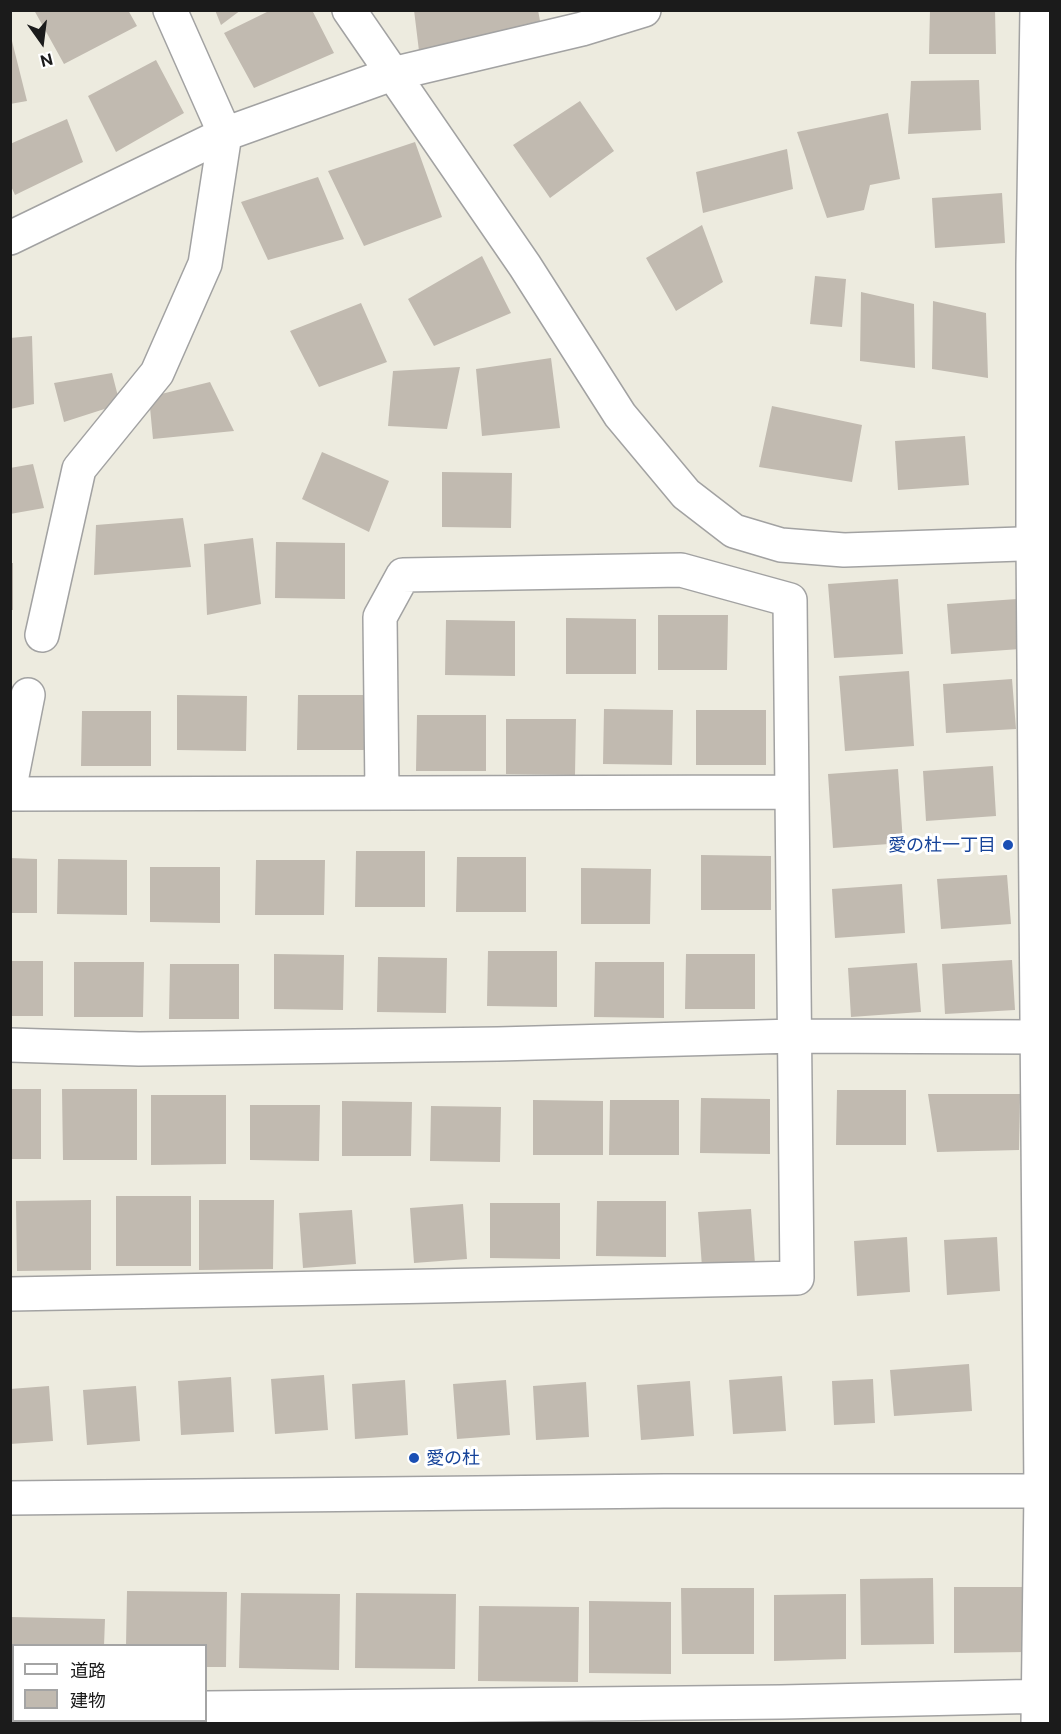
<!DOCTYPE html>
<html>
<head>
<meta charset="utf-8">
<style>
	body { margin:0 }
	#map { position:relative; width:1061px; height:1734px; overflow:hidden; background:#edebdf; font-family:"Public Sans","Noto Sans JP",sans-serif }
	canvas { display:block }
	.frame { position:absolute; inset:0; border:12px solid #1b1b1b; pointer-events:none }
	.legend { position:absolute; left:12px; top:1644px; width:195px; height:78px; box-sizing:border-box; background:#fff; border:2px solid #a4a4a4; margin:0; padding:8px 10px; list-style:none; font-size:18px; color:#1b1b1b }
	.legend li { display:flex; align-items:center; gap:12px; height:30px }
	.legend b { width:30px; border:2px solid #a4a4a4 }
	.north { position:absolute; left:12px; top:12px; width:60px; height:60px; -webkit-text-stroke:4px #fff; paint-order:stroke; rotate:166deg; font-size:16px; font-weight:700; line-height:24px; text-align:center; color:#1b1b1b }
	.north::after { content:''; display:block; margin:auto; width:21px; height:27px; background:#1b1b1b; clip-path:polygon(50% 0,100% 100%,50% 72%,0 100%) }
</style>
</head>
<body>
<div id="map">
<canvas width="1061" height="1734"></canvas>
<div class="frame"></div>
<ul class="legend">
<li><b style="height:8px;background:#fff"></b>道路</li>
<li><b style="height:16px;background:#c1bab0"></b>建物</li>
</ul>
<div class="north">N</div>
</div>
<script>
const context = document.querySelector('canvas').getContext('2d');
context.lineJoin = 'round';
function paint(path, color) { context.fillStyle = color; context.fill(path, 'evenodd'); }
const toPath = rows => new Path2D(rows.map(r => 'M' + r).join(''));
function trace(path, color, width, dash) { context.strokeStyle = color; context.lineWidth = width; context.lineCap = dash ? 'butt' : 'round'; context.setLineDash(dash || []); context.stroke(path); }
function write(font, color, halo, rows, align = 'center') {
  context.font = font + ' "Public Sans","Noto Sans JP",sans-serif'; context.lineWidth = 6; context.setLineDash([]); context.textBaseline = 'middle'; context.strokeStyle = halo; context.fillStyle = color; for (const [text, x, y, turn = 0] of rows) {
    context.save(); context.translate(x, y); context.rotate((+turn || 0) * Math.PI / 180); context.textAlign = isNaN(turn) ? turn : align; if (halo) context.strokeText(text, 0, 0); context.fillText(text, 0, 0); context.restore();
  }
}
const building = toPath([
	[34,10,128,10,137,26,64,64],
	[215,10,241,10,221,25],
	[271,10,312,10,334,53,254,88,224,33],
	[414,10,538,10,540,21,419,51],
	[930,10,995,10,996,54,929,54],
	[11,37,27,101,10,104,10,38],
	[156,60,184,113,116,152,88,96],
	[979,80,981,130,908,134,911,81],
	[580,101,614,151,550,198,513,145],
	[888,113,900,179,870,185,864,210,827,218,797,132],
	[67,119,83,162,15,195,10,184,10,144],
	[415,142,442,217,364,246,328,171],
	[787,149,793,189,703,213,696,172],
	[318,177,344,239,268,260,241,202],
	[1002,193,1005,243,935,248,932,198],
	[702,225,723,282,676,311,646,258],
	[482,256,511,313,434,346,408,299],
	[815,276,846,279,842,327,810,324],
	[861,292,914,304,915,368,860,361],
	[933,301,986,313,988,378,932,369],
	[361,303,387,362,319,387,290,331],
	[32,336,34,404,10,409,10,338],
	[551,358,560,428,482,436,476,369],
	[460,367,447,429,388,426,393,371],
	[112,373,120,404,64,422,54,383],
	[210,382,234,431,153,439,149,397],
	[772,406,862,425,852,482,759,467],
	[965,436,969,485,898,490,895,441],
	[322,452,389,481,369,532,302,499],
	[33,464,44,508,10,514,10,468],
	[442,472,512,473,511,528,442,527],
	[183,518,191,567,94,575,96,525],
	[253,538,261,604,207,615,204,544],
	[276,542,345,543,345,599,275,598],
	[10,563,13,563,13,610,10,610],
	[898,579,903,654,834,658,828,584],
	[1017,599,1020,649,951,654,947,604],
	[658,615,728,615,727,670,658,670],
	[566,618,636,619,636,674,566,674],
	[446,620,515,621,515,676,445,675],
	[909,671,914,746,845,751,839,676],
	[1012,679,1016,729,946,733,943,684],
	[177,695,247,696,246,751,177,750],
	[298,695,367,695,367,750,297,750],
	[604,709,673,710,672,765,603,764],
	[696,710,766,710,766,765,696,765],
	[82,711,151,711,151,766,81,766],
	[417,715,486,715,486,771,416,771],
	[506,719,576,719,575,775,506,774],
	[993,766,996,816,926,821,923,771],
	[898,769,903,843,833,848,828,774],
	[356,851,425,851,425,907,355,907],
	[701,855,771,856,771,910,701,910],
	[457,857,526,857,526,912,456,912],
	[10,858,37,859,37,913,10,913],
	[58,859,127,860,127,915,57,914],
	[256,860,325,860,324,915,255,915],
	[150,867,220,867,220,923,150,922],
	[581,868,651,869,650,924,581,924],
	[1007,875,1011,924,941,929,937,879],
	[902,884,905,933,835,938,832,889],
	[488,951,557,951,557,1007,487,1006],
	[274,954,344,955,343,1010,274,1009],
	[686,954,755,954,755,1009,685,1009],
	[378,957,447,958,446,1013,377,1012],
	[1012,960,1015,1010,945,1014,942,964],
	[10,961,43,961,43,1016,10,1016],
	[74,962,144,962,143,1017,74,1017],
	[595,962,664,962,664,1018,594,1017],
	[917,963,921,1012,851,1017,848,968],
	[170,964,239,964,239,1019,169,1019],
	[10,1089,41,1089,41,1159,10,1159],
	[62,1089,137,1089,137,1160,63,1160],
	[837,1090,906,1090,906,1145,836,1145],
	[928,1094,1020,1094,1019,1150,937,1152],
	[151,1095,226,1095,226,1164,151,1165],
	[701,1098,770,1099,770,1154,700,1153],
	[533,1100,603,1101,603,1155,533,1155],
	[610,1100,679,1100,679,1155,609,1155],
	[342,1101,412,1102,411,1156,342,1156],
	[250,1105,320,1105,319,1161,250,1160],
	[431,1106,501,1107,500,1162,430,1161],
	[116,1196,191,1196,191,1266,116,1266],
	[91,1200,91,1270,17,1271,16,1201],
	[199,1200,274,1200,273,1269,199,1270],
	[597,1201,666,1201,666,1257,596,1256],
	[490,1203,560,1203,560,1259,490,1258],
	[463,1204,467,1259,414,1263,410,1208],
	[751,1209,755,1264,702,1267,698,1212],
	[352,1210,356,1264,303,1268,299,1213],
	[907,1237,910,1292,857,1296,854,1241],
	[997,1237,1000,1291,947,1295,944,1240],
	[969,1364,972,1411,894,1416,890,1370],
	[324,1375,328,1430,275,1434,271,1379],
	[782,1376,786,1431,733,1434,729,1380],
	[231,1377,234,1432,181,1435,178,1381],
	[873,1379,875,1423,834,1425,832,1381],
	[405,1380,408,1435,355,1439,352,1384],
	[506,1380,510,1435,457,1439,453,1384],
	[690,1381,694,1436,641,1440,637,1385],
	[586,1382,589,1437,536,1440,533,1386],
	[49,1386,53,1441,10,1444,10,1389],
	[136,1386,140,1441,87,1445,83,1390],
	[933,1578,934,1644,861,1645,860,1579],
	[954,1587,1026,1587,1027,1652,954,1653],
	[681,1588,754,1588,754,1654,682,1654],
	[127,1591,227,1592,226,1667,206,1667,206,1646,126,1646],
	[241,1593,340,1594,339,1670,239,1668],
	[356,1593,456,1594,455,1669,355,1668],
	[846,1594,846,1659,774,1661,774,1595],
	[589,1601,671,1602,671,1674,589,1673],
	[479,1606,579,1607,578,1682,478,1681],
	[10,1617,105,1619,104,1646,14,1646,14,1693,10,1693]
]);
const minor = toPath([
	[349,10,525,266,620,415,686,494,734,531,781,545,844,550,1050,543],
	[10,238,225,134,392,74,582,29,644,10],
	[42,635,79,469,157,373,205,264,225,134,170,10],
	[10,786,28,695],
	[10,794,792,792],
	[10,1045,139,1049,498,1044,795,1036,1038,1037],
	[10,1294,434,1286,797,1278,790,600,681,570,403,575,380,617,382,793],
	[206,1708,781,1702,1050,1696],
	[10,1709,14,1709],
	[1038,1724,1041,1491]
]);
const tertiary = toPath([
	[1037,10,1033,264,1033,543,1041,1491],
	[10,1498,664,1491,1050,1491]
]);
const markers = [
	[1008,845,6,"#1a4fb4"],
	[414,1458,6,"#1a4fb4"]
];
const transitNames = [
	["愛の杜一丁目",996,845],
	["愛の杜",426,1458,"left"]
];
paint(building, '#c1bab0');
trace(minor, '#a2a2a2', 36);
trace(tertiary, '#a2a2a2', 36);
trace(minor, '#fff', 33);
trace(tertiary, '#fff', 33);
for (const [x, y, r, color] of markers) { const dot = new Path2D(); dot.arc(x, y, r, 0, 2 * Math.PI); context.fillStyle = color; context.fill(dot); trace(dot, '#fff', 2); }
write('18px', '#164399', '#fff', transitNames, 'right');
</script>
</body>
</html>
